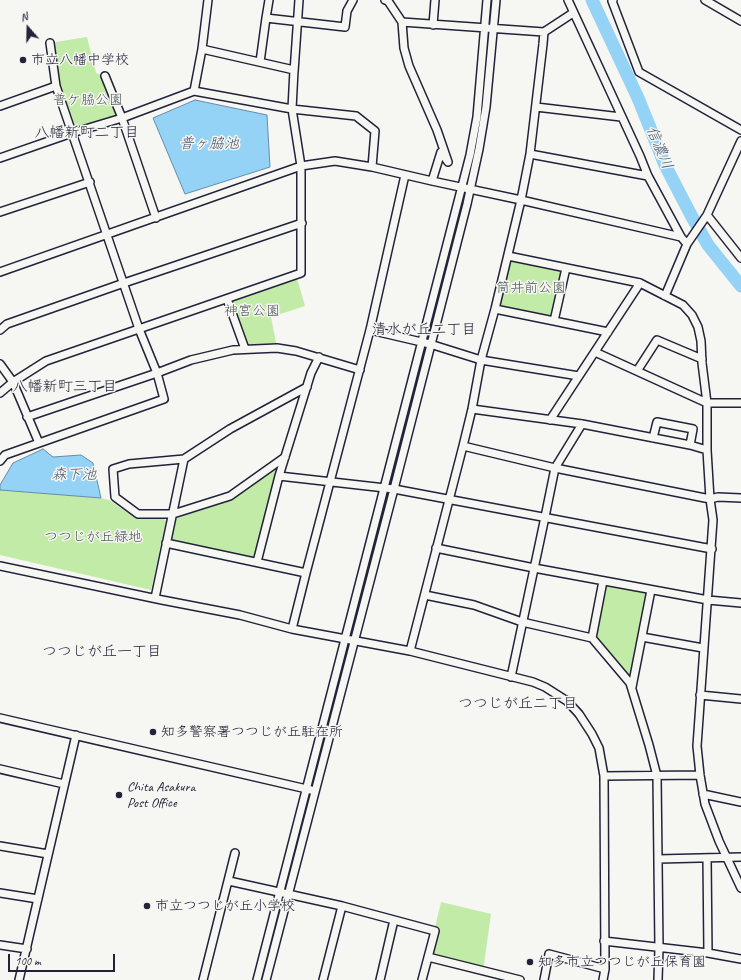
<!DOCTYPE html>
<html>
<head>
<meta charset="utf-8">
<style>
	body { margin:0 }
	#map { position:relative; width:741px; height:980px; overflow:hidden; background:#f6f6f2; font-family:Caveat,sans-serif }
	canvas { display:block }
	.north { position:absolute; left:8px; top:8px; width:40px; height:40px; -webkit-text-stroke:3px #f6f6f2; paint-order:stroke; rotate:340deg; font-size:11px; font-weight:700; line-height:16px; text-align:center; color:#22223b }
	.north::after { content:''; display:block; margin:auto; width:14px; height:18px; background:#22223b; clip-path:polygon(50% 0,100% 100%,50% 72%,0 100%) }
	.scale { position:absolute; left:8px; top:954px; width:107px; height:18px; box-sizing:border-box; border:2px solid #22223b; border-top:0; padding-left:5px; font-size:12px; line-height:14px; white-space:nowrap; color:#22223b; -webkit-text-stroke:3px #f6f6f2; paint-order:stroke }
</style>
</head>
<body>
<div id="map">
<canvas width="741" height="980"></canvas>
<div class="north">N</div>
<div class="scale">100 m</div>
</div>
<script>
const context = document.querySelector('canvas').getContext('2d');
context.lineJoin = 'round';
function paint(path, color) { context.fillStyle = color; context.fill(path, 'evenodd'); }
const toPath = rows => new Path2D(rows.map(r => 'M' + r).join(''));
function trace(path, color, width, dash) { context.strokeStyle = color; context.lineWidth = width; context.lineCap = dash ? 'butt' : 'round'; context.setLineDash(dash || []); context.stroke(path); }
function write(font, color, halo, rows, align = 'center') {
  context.font = font + ' Caveat,"Klee One",sans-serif'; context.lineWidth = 3; context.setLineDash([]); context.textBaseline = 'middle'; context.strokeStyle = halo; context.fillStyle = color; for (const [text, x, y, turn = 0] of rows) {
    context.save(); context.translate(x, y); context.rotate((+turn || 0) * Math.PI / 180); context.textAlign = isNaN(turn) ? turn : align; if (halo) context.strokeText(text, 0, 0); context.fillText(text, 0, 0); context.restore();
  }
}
const green = toPath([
	[87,37,96,73,105,76,122,118,72,133,56,86,50,43],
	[508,256,566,268,554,321,495,309],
	[296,275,305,306,271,317,277,348,245,349,227,299],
	[277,468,255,556,253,557,216,550,170,539,174,519,231,500],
	[0,490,101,498,109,500,135,518,164,519,166,521,151,590,0,555],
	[607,584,645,592,646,594,631,676,629,676,597,640,596,634,604,587],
	[441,902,491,914,483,971,428,957]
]);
const water = toPath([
	[195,100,267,115,270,167,185,194,153,118,195,100],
	[43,449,53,457,81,455,93,463,101,498,0,490,0,485,13,463,43,449]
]);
const river = toPath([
	[592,0,638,98,665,165,692,217,708,245,741,286]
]);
const minor = toPath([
	[269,0,266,18,345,27,347,11,353,0],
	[385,0,388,1,402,22,404,48,409,66,437,130,448,162,441,152,432,181],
	[568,0,640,156,648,176,681,237,687,244],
	[613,0,612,1,639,72,741,130],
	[705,0,741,21],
	[402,22,544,32,573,13],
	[433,25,435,0],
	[260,62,266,18],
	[294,72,299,0],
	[105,76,122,118,156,218],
	[194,91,202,49,208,0],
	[0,106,56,86],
	[536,107,621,117],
	[530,154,648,176],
	[0,158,72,133,122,118,194,91,292,109,356,116,375,131,372,167],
	[0,212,90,182],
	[707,215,741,258],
	[508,256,640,283,683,305,692,315,698,327,701,341,702,363,707,403,707,450,710,499,713,520,697,746,700,775,705,804,719,841,741,888],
	[0,272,301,166,335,161,372,167,432,181,521,200,681,237],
	[665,296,687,244,707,215,741,141],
	[227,299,245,349],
	[495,309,554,321,566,268],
	[554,321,608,332],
	[0,330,7,324,124,283,302,223],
	[370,330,430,344,481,360,579,376],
	[595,352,707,403,741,403],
	[0,364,13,382,39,443],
	[637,371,657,340,702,359],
	[0,393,13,382,46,361,301,273,301,166,292,109,294,70,202,49],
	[472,409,582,424,690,445,707,450],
	[27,417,157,373,191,360,233,350,277,348,296,351,360,370],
	[550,420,640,283],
	[653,438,657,422,693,429,690,445],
	[463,446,555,468,710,499,718,497,741,498],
	[285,457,230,496,173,514,138,514,115,497,113,469,129,464,184,459,230,429,307,387],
	[0,461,5,455,164,399,157,373,139,329,56,86,50,43],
	[279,476,394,489,712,549],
	[166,543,306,573],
	[436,548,534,568,708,600,741,603],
	[257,562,279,476,311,373,319,357],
	[0,566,162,600,240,615,292,629,410,651,533,682,545,687,567,701,579,714,592,734,599,748,604,776,605,969,603,980],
	[425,595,474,605,522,622,592,638,630,683,649,745,657,776,659,948,658,980],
	[155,598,184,459],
	[292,629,306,573,370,330,405,175],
	[642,637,703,648],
	[592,638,603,581],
	[410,651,463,446,472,409,481,360,495,309,521,200,530,154,543,44,544,32],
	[511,677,545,517,555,468,582,424],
	[632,687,651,590],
	[700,695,741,699],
	[0,718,311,790],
	[0,769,64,784],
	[604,776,700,775],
	[703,794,741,802],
	[0,846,48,854],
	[707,858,708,953],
	[658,859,741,857],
	[229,881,342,906,435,931,422,980],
	[0,893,38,899],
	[604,941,708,953,741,959],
	[0,945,27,949],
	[428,957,520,980],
	[19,980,76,735],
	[203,980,235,853],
	[257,980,470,155,477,117,487,0],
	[266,980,394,489,467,204,479,149,486,107,496,0],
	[323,980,342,906],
	[380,980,394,920],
	[544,980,549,954,605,969]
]);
const markers = [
	[23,60,4,"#22223b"],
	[153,732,4,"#22223b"],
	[119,795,4,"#22223b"],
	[147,906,4,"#22223b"],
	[530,962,4,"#22223b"]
];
const poiNames = [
	["市立八幡中学校",31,60],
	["知多警察署つつじが丘駐在所",161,732],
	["Chita Asakura",127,787],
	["Post Office",127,803],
	["市立つつじが丘小学校",155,906],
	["知多市立つつじが丘保育園",538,962]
];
const parkNames = [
	["普ケ脇公園",88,100],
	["筒井前公園",531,288],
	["神宮公園",252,311],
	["つつじが丘緑地",93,537]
];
const neighbourhoodNames = [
	["八幡新町二丁目",87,133],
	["清水が丘二丁目",424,330],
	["八幡新町三丁目",65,387],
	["つつじが丘一丁目",102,652],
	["つつじが丘二丁目",518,704]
];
const waterNames = [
	["普ヶ脇池",209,144],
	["信濃川",659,148,67],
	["森下池",74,475]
];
paint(green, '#c2eba7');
paint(water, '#94d3f5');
trace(water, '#668cab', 1);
trace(river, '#94d3f5', 13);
trace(minor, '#22223b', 10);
trace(minor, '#f6f6f2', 7);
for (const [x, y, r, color] of markers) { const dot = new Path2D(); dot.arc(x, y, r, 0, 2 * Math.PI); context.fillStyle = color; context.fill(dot); trace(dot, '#f6f6f2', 1.5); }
write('14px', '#22223b', '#f6f6f2', poiNames, 'left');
write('14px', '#4a5456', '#f6f6f2', parkNames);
write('15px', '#22223b', '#f6f6f2', neighbourhoodNames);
write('italic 15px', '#445773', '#f6f6f2', waterNames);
</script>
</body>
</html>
